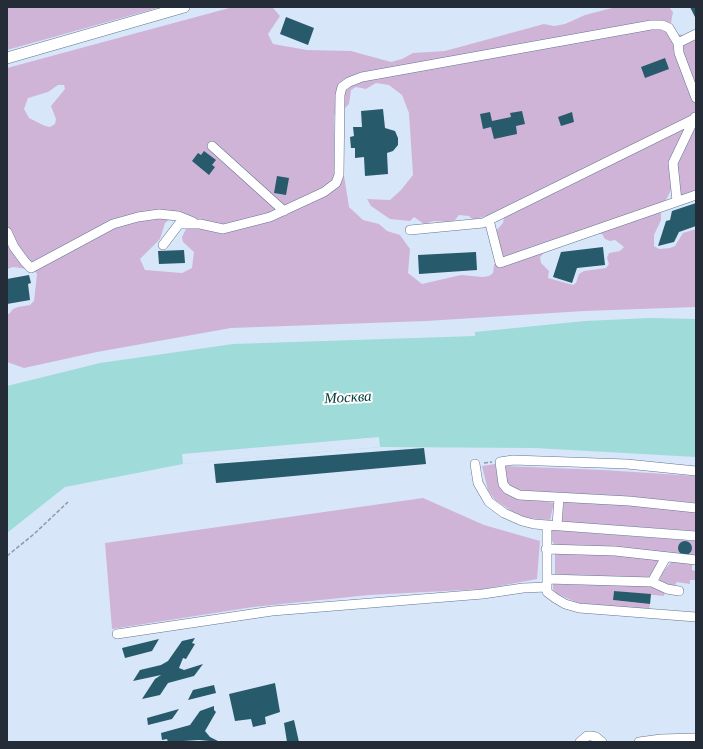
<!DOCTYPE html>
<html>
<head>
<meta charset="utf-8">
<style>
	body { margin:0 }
	#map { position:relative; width:703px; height:749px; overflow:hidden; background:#d8e6f9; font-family:Georgia,serif }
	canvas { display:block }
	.frame { position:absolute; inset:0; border:8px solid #232c37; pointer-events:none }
</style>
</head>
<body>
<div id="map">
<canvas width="703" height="749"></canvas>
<div class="frame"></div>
</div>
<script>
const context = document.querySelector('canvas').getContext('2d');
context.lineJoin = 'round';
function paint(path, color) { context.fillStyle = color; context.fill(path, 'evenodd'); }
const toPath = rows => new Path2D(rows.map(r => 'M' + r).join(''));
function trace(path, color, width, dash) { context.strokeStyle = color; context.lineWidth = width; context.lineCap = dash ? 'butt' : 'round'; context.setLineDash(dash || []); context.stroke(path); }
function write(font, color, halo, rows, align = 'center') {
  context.font = font + ' Georgia,serif'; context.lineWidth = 4; context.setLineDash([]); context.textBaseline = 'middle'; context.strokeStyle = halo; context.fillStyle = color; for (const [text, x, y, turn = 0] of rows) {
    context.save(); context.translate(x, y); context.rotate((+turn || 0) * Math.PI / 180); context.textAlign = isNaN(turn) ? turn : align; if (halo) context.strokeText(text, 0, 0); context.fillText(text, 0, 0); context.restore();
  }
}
const green = toPath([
	[7,7,161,7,7,50],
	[233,7,273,8,280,16,268,34,273,44,307,50,351,51,391,62,402,59,413,53,445,51,544,24,554,26,565,24,585,15,616,7,669,7,673,12,671,23,673,34,685,35,696,33,696,193,685,197,679,195,676,191,671,190,666,200,661,203,661,220,654,235,654,246,659,249,670,248,675,246,683,233,696,229,696,307,584,311,426,321,231,328,97,352,24,368,7,362,7,314,9,314,13,309,18,307,30,305,34,301,37,274,34,270,13,267,7,269,7,68],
	[376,83,389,85,402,95,409,113,413,175,401,190,390,200,367,199,371,206,390,219,410,221,414,217,424,224,434,221,450,222,455,220,459,215,469,216,473,220,489,215,504,218,503,223,496,231,500,256,494,265,493,273,489,276,483,277,461,275,422,284,408,273,410,249,400,235,387,231,379,224,363,220,349,207,342,163,337,162,334,157,334,115,339,114,349,104,351,90,356,87,366,89],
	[58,85,64,85,65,89,51,106,56,119,55,124,50,127,45,126,29,118,24,109,28,98,48,92],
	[169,220,186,222,187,227,182,237,183,242,194,252,192,268,182,273,145,270,140,259,160,239,165,223],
	[597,234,602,234,605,239,610,241,615,240,624,247,620,251,609,253,607,258,609,264,606,268,584,271,579,274,576,283,573,285,548,278,549,271,541,263,540,257,544,253,549,250],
	[495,464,500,485,510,496,554,503,550,520,527,518,516,514,495,500,488,490,482,466],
	[505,466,603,470,696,476,696,503,608,495,522,492,512,488,507,481],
	[423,498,484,525,540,541,537,579,484,589,369,595,253,607,112,629,105,543],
	[564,500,688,509,696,513,696,531,562,522],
	[552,530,696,541,696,554,691,557,555,545,552,541],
	[578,552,660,559,660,562,648,579,595,578,555,574,555,553],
	[672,561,692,564,692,570,696,571,696,580,690,580,690,584,677,582,674,587,659,582,662,573],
	[553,584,648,586,665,590,664,596,614,591,613,600,650,604,649,610,578,603,557,594,553,589]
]);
const water = toPath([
	[650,318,696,319,696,457,535,448,380,447,183,464,65,487,7,533,7,386,100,363,233,344,475,336,475,332,585,321]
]);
const pier = toPath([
	[379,437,380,447,183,464,182,454]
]);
const building = toPath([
	[690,7,696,7,696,19],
	[286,17,314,28,308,45,280,34],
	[665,58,669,69,645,78,641,67],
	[383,109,385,128,395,131,398,138,398,145,393,151,387,153,388,174,365,176,364,157,355,158,355,148,351,148,350,137,354,136,353,127,362,127,361,111],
	[522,111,525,124,516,126,517,134,494,139,491,127,483,129,480,114,490,112,492,121,511,117,510,113],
	[572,112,574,122,561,126,558,117],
	[204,151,216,160,212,165,215,167,209,175,192,161,198,153,201,155],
	[277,176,289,178,286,195,274,193],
	[696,203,696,226,679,232,674,242,658,246,666,221,670,220,672,211],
	[603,247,605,265,577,268,572,283,553,277,561,252],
	[184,250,185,263,159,264,158,251],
	[476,252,477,270,419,274,418,255],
	[29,275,31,283,28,284,30,300,7,304,7,279],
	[424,448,426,464,216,483,214,464],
	'678 548a7 7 0 1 1 14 0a7 7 0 1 1-14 0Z',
	[614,591,651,594,650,604,613,600],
	[195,638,192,643,195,644,186,659,183,658,179,668,184,670,203,664,194,676,168,683,160,695,142,699,155,679,161,675,133,681,140,670,161,665,168,661,182,641],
	[159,639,152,651,125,658,122,648],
	[275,683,280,712,265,717,266,724,253,727,251,719,235,721,229,694],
	[214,685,216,693,188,700,193,690],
	[214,706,214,710,216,712,205,731,210,737,220,742,199,740,168,742,167,739,162,740,161,733,190,725,200,711],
	[179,709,172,719,148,725,147,718],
	[294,720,299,742,287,742,284,723]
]);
const path = toPath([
	[484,463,492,462],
	[7,556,34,534,68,502]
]);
const minor = toPath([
	[696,34,678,43,679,53,696,98],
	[212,146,284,211],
	[677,201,673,163,695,117],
	[489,220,500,263,696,195],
	[410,230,483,223,696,118],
	[7,232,14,247,25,262,31,268,113,224,138,217,159,214,178,216,193,222],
	[163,245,179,224,200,224,223,229,270,217,324,192,336,183,339,175,340,95,342,87,349,82,362,77,651,25,662,25,669,28,678,43],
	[475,464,478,483,489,502,504,513,522,521,534,524,696,536],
	[696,471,627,464,513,460,500,462,503,484,507,489,519,495,629,501,696,508],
	[547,525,547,592,555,598,565,604,579,608,696,617],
	[557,525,559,498],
	[546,549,615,551,696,560],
	[547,579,652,582,666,557],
	[652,582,667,589,679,591],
	[117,634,272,611,483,594,523,588,547,587],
	[580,742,587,736,591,736,596,737,602,742],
	[639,742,661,739,696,738]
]);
const major = toPath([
	[7,58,184,7]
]);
const waterNames = [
	["Москва",348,398,-3]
];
paint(green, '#d0b4d8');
paint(water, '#9fdbd8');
paint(pier, '#d8e6f9');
paint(building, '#275a6b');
trace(minor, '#617691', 10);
trace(major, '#617691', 12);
trace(path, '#8d99a9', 1.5, [4, 2]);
trace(minor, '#fff', 9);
trace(major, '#fff', 11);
write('italic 15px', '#003a39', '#fff', waterNames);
</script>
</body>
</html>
